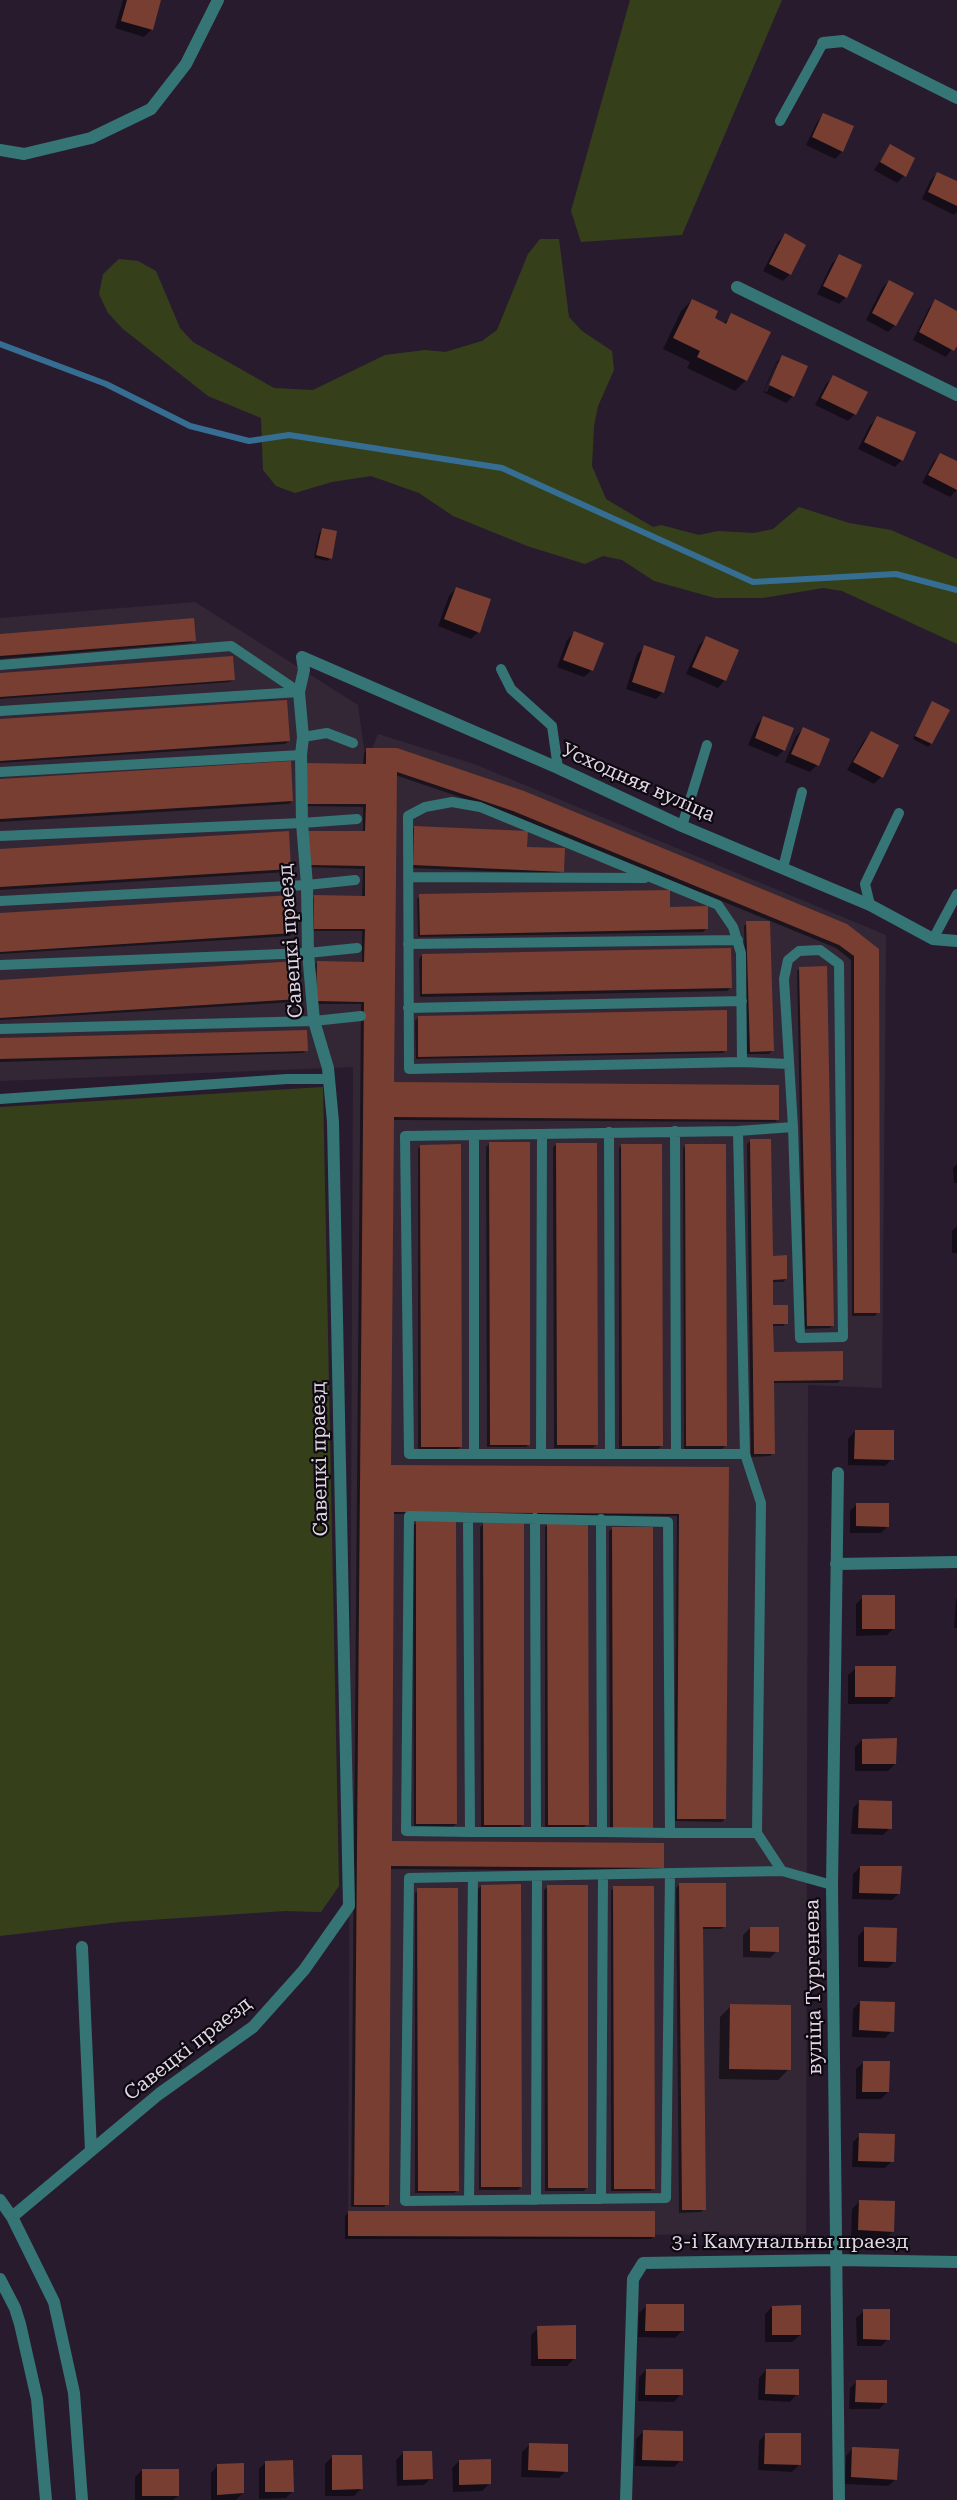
<!DOCTYPE html>
<html>
<head>
<meta charset="utf-8">
<style>
	body { margin:0 }
	canvas { display:block; background:#281b2d }
</style>
</head>
<body>
<canvas width="957" height="2500"></canvas>
<script>
const context = document.querySelector('canvas').getContext('2d');
context.lineJoin = 'round';
function paint(path, color) { context.fillStyle = color; context.fill(path, 'evenodd'); }
const toPath = rows => new Path2D(rows.map(r => 'M' + r).join(''));
function trace(path, color, width, dash) { context.strokeStyle = color; context.lineWidth = width; context.lineCap = dash ? 'butt' : 'round'; context.setLineDash(dash || []); context.stroke(path); }
function write(font, color, halo, rows, align = 'center') {
  context.font = font + ' "Roboto Serif",serif'; context.lineWidth = 4.5; context.setLineDash([]); context.textBaseline = 'middle'; context.strokeStyle = halo; context.fillStyle = color; for (const [text, x, y, turn = 0] of rows) {
    context.save(); context.translate(x, y); context.rotate((+turn || 0) * Math.PI / 180); context.textAlign = isNaN(turn) ? turn : align; if (halo) context.strokeText(text, 0, 0); context.fillText(text, 0, 0); context.restore();
  }
}
const industrial = toPath([
	[195,602,358,705,366,763,378,734,474,764,886,935,882,1388,808,1385,806,2234,348,2236,353,1067,0,1081,0,618]
]);
const green = toPath([
	[630,0,782,0,682,235,581,242,571,211],
	[540,239,559,239,569,317,582,331,612,351,614,370,598,406,594,426,592,466,606,499,653,527,661,525,699,535,718,531,754,533,773,529,799,507,849,523,891,530,957,559,957,644,842,591,823,588,763,598,715,598,654,581,622,560,603,556,585,564,527,546,453,516,419,493,371,476,332,482,295,493,276,486,263,470,261,418,208,396,123,329,108,313,99,294,103,274,119,259,138,261,156,271,180,328,193,342,274,388,313,390,385,355,425,350,445,352,482,341,497,330,528,254],
	[323,1087,339,1886,321,1912,285,1911,120,1922,0,1936,0,1107]
]);
const shadow = toPath([
	[123,0,159,1,151,30,144,37,115,28],
	[824,114,852,127,842,152,835,159,806,145,817,122],
	[891,146,904,176,897,183,874,170],
	[937,173,957,183,957,212,954,215,922,199,930,181],
	[785,235,790,274,783,281,763,271,778,242],
	[840,256,846,297,839,304,817,294,832,263],
	[889,281,895,325,888,332,866,320,882,288],
	[692,300,713,319,723,324,732,315,746,380,735,391,687,368,690,362,663,349,681,311],
	[936,301,957,312,957,342,946,357,913,340,929,308],
	[783,356,793,396,786,403,763,392,776,363],
	[777,363,780,363,767,392,764,391],
	[833,377,855,414,848,421,815,405,826,384],
	[877,418,902,460,895,467,858,449,870,425],
	[940,455,957,463,957,490,950,497,922,483,933,462],
	[322,530,331,558,327,561,314,558,319,533],
	[456,588,478,632,471,639,438,626,449,596],
	[574,633,592,670,584,677,557,667,567,640],
	[0,635,194,640,191,643,0,659],
	[706,638,725,680,718,688,686,674,699,645],
	[645,647,663,692,656,699,626,689,637,654],
	[0,674,233,679,230,682,0,699],
	[932,703,931,744,928,747,913,739],
	[764,717,784,750,777,757,748,745,757,724],
	[0,720,289,741,285,744,0,763],
	[803,729,817,765,810,772,785,762,796,736],
	[871,733,881,777,874,784,847,770,864,740],
	[367,749,877,950,878,1312,875,1316,852,1316,851,960,836,948,510,814,395,775,393,1083,778,1119,775,1122,392,1120,389,1466,728,1469,725,1818,722,1822,674,1821,677,1516,393,1514,390,1842,662,1867,659,1871,390,1869,387,2204,384,2207,351,2207,361,1004,314,1004,314,966,317,963,362,963,362,931,311,931,312,900,315,897,362,897,363,869,306,867,363,833,363,807,302,806,363,765,364,753],
	[0,780,292,801,289,804,0,822],
	[415,827,525,848,562,871,559,874,410,868,412,830],
	[0,850,289,868,286,872,0,890],
	[420,896,669,908,706,929,703,932,418,937,417,899],
	[0,915,293,933,290,936,0,954],
	[747,923,772,1051,769,1054,747,1054,744,926],
	[422,955,730,988,727,991,420,997,419,959],
	[800,968,833,1325,830,1328,804,1329,797,971],
	[0,981,298,998,295,1002,0,1020],
	[418,1018,726,1050,723,1053,416,1059,415,1021],
	[0,1040,306,1050,303,1053,0,1062],
	[750,1141,771,1257,786,1279,783,1282,772,1282,772,1306,786,1323,783,1326,772,1326,772,1354,841,1379,838,1383,773,1383,774,1453,770,1456,751,1457,747,1144],
	[489,1144,529,1444,526,1447,487,1447,486,1147],
	[557,1144,596,1445,593,1448,554,1448,553,1147],
	[622,1145,661,1446,658,1449,619,1449,619,1148],
	[686,1145,725,1446,722,1449,684,1449,683,1148],
	[421,1146,460,1447,457,1450,418,1450,418,1149],
	[957,1164,957,1183,954,1183,953,1168],
	[957,1226,957,1253,952,1253,952,1231],
	[855,1431,892,1459,885,1466,848,1465,848,1439],
	[857,1504,888,1526,881,1533,850,1533,850,1511],
	[416,1523,456,1824,453,1827,414,1827,413,1526],
	[483,1524,523,1824,520,1827,481,1828,480,1527],
	[548,1524,587,1824,584,1827,545,1827,545,1527],
	[613,1528,652,1828,610,1832,609,1531],
	[863,1597,894,1628,887,1635,856,1636,856,1604],
	[957,1598,957,1628,954,1628,956,1599],
	[856,1668,894,1697,887,1704,848,1704,848,1675],
	[862,1740,895,1764,888,1771,855,1771,855,1747],
	[860,1801,890,1828,883,1835,851,1834,853,1808],
	[860,1867,899,1893,892,1900,852,1899,853,1874],
	[679,1885,725,1926,721,1929,702,1929,704,2209,701,2212,679,2213,676,1888],
	[481,1886,521,2187,518,2190,479,2190,478,1889],
	[547,1887,587,2187,584,2191,545,2191,544,1890],
	[614,1887,653,2188,650,2191,611,2191,611,1891],
	[418,1890,457,2190,454,2193,415,2193,415,1893],
	[750,1928,777,1951,770,1958,743,1957,743,1935],
	[865,1929,895,1961,888,1968,858,1967,858,1936],
	[860,2002,892,2031,885,2038,852,2037,853,2009],
	[731,2006,789,2069,778,2080,719,2079,720,2017],
	[864,2062,888,2092,881,2099,856,2099,856,2069],
	[860,2135,892,2161,885,2168,852,2167,853,2142],
	[859,2202,893,2231,886,2238,851,2237,852,2209],
	[348,2213,654,2236,651,2239,345,2239,345,2216],
	[646,2306,682,2331,675,2338,638,2337,639,2313],
	[772,2307,800,2335,792,2342,765,2342,765,2314],
	[864,2311,888,2339,881,2346,857,2346,856,2318],
	[538,2328,574,2359,567,2366,531,2366,531,2335],
	[646,2370,681,2394,674,2402,638,2401,639,2377],
	[766,2370,797,2394,790,2402,758,2400,759,2378],
	[857,2381,886,2402,879,2409,849,2409,850,2388],
	[643,2432,681,2460,674,2467,635,2466,636,2439],
	[766,2434,799,2465,792,2472,758,2470,759,2441],
	[530,2444,566,2471,559,2478,521,2477,522,2452],
	[853,2448,896,2479,888,2486,845,2484,846,2456],
	[403,2453,431,2478,424,2485,397,2486,396,2460],
	[333,2456,361,2489,354,2496,325,2496,325,2464],
	[459,2461,489,2484,482,2491,453,2492,452,2468],
	[266,2462,293,2491,286,2498,259,2499,259,2469],
	[218,2465,243,2493,236,2500,211,2500,211,2473],
	[142,2470,178,2496,173,2500,135,2500,135,2477]
]);
const stream = toPath([
	[0,344,106,384,190,426,249,441,289,435,502,468,753,582,896,574,957,590]
]);
const building = toPath([
	[127,0,161,0,153,30,121,21],
	[823,113,854,126,843,152,812,137],
	[890,144,915,158,906,177,880,162],
	[937,172,957,181,957,206,928,192],
	[785,233,806,245,791,275,769,264],
	[839,254,862,265,847,298,823,286],
	[889,280,914,293,896,326,872,313],
	[692,299,718,311,715,318,726,324,731,313,771,332,747,381,697,357,700,351,673,338],
	[935,299,957,311,957,346,954,351,919,332],
	[782,355,808,366,794,397,769,385],
	[833,375,868,392,856,415,821,398],
	[877,416,916,432,903,461,864,442],
	[940,453,957,461,957,490,928,475],
	[322,528,337,531,332,559,316,555],
	[456,587,491,599,480,633,444,619],
	[194,618,196,641,0,656,0,634],
	[574,631,604,643,593,671,563,660],
	[706,636,739,650,726,681,692,667],
	[644,645,675,656,664,693,632,682],
	[233,656,235,680,0,697,0,673],
	[287,700,290,741,0,761,0,719],
	[932,701,950,710,932,744,915,736],
	[763,716,794,728,785,751,755,738],
	[803,727,830,739,819,766,791,754],
	[871,731,899,745,883,778,853,762],
	[366,748,397,748,524,791,847,924,879,949,880,1313,854,1313,854,956,839,945,513,811,397,772,394,1082,779,1085,779,1120,394,1117,391,1465,729,1467,726,1819,677,1819,679,1514,394,1512,392,1841,664,1843,664,1868,391,1866,389,2205,354,2205,364,1002,316,1001,317,961,364,962,365,929,314,929,314,895,365,896,365,866,309,865,307,831,365,831,366,804,305,804,305,763,366,764],
	[291,761,293,801,0,819,0,779],
	[414,826,528,831,527,847,565,848,564,872,413,865],
	[289,831,291,869,0,887,0,849],
	[670,890,670,907,708,906,708,929,420,935,419,894],
	[292,895,294,933,0,952,0,913],
	[746,921,770,921,774,1051,750,1052],
	[731,948,732,988,422,994,422,954],
	[297,961,299,999,0,1018,0,980],
	[827,966,834,1326,807,1326,799,967],
	[727,1010,727,1051,418,1057,418,1016],
	[307,1030,308,1051,0,1059,0,1038],
	[750,1139,771,1139,773,1256,787,1255,787,1279,773,1280,773,1305,788,1305,788,1324,773,1324,774,1352,843,1351,843,1380,774,1381,775,1454,754,1454],
	[489,1142,530,1142,530,1445,490,1445],
	[556,1143,597,1143,598,1445,557,1445],
	[461,1144,462,1447,421,1447,420,1145],
	[621,1144,662,1144,663,1446,622,1446],
	[685,1144,726,1144,727,1446,686,1446],
	[855,1430,894,1430,894,1460,854,1459],
	[856,1503,889,1503,889,1527,856,1526],
	[416,1521,456,1521,457,1824,416,1824],
	[483,1522,524,1522,524,1825,484,1825],
	[547,1522,588,1522,589,1825,548,1825],
	[612,1527,653,1527,653,1829,613,1829],
	[862,1595,895,1595,895,1629,862,1629],
	[855,1666,896,1666,895,1697,855,1697],
	[897,1738,896,1764,862,1764,862,1739],
	[859,1800,892,1801,892,1829,858,1828],
	[860,1866,902,1866,900,1894,859,1893],
	[679,1883,726,1883,726,1927,703,1927,706,2210,682,2210],
	[521,1884,522,2187,481,2187,481,1885],
	[547,1885,588,1885,588,2188,548,2188],
	[613,1886,654,1886,655,2189,614,2189],
	[417,1888,458,1888,459,2191,418,2191],
	[750,1927,779,1927,779,1952,750,1951],
	[864,1927,897,1928,896,1962,864,1961],
	[860,2001,895,2002,894,2032,859,2030],
	[730,2004,791,2005,791,2070,729,2069],
	[863,2061,890,2061,889,2092,862,2092],
	[859,2133,895,2134,894,2162,858,2161],
	[859,2200,895,2201,894,2232,858,2230],
	[348,2211,655,2211,655,2237,348,2236],
	[646,2304,684,2304,684,2331,645,2331],
	[801,2305,801,2335,772,2335,772,2306],
	[863,2309,890,2309,890,2340,863,2339],
	[576,2325,576,2359,538,2359,537,2326],
	[646,2369,683,2369,683,2395,645,2395],
	[766,2369,799,2369,799,2395,765,2394],
	[856,2380,887,2380,887,2403,855,2402],
	[643,2430,683,2431,683,2461,642,2460],
	[765,2433,801,2433,801,2465,764,2464],
	[529,2443,568,2444,568,2472,528,2470],
	[852,2447,899,2449,897,2480,851,2477],
	[403,2451,432,2451,433,2479,403,2480],
	[332,2455,362,2455,363,2489,332,2490],
	[491,2459,491,2484,459,2485,459,2460],
	[293,2460,294,2492,265,2492,265,2461],
	[244,2463,244,2493,217,2495,217,2464],
	[142,2469,179,2469,179,2496,142,2496]
]);
const lane = toPath([
	[780,121,823,43],
	[0,665,231,646,299,692],
	[501,669,511,689,552,726,558,768],
	[0,711,299,692],
	[303,737,327,733,353,743],
	[0,772,301,755],
	[682,826,707,745],
	[0,836,302,823,357,819],
	[783,868,802,792],
	[408,877,645,878],
	[0,901,307,885,355,880],
	[870,905,865,884,899,813],
	[933,939,957,894],
	[408,944,738,940],
	[820,950,839,964,843,1337,800,1338,793,1127,784,979,788,960,799,951,820,950],
	[0,965,308,953,357,948],
	[408,1008,742,1001],
	[0,1029,314,1021,361,1016],
	[742,1062,741,953,733,927,718,905,480,807,452,802,425,807,408,816,409,1069,742,1062,789,1064],
	[0,1099,287,1079,329,1079],
	[675,1131,676,1454],
	[738,1131,793,1127],
	[609,1132,610,1454],
	[474,1135,474,1454],
	[541,1454,542,1134],
	[745,1454,409,1454,405,1136,738,1131,745,1454,761,1503,757,1833],
	[468,1518,470,1832],
	[535,1518,536,1832],
	[601,1519,602,1832],
	[670,1833,668,1522,409,1516,406,1831,470,1832,602,1832,670,1833,757,1833,782,1871,832,1885],
	[670,1873,666,2198,405,2201,409,1878,782,1871],
	[601,2199,603,1875],
	[469,2200,473,1877],
	[536,2200,537,1876]
]);
const street = toPath([
	[823,43,843,41,957,98],
	[0,150,24,154,91,138,151,109,186,64,218,0],
	[737,287,957,395],
	[302,657,558,768,682,826,870,905,933,939,957,941],
	[838,1473,832,1885,839,2500],
	[836,1564,957,1562],
	[82,1947,91,2151],
	[0,2200,12,2217,54,2302,74,2393,82,2500],
	[12,2217,159,2094,253,2027,304,1970,349,1906,333,1122,328,1068,314,1021,308,953,307,885,302,823,301,755,303,737,299,692,304,670,302,657],
	[0,2279,15,2308,20,2324,37,2399,46,2500],
	[626,2500,633,2279,643,2263,837,2260,957,2262]
]);
const streetNames = [
	["Усходняя вуліца",638,783,24],
	["Савецкі праезд",291,941,-94],
	["Савецкі праезд",320,1459,-91],
	["вуліца Тургенева",814,1987,-91],
	["Савецкі праезд",188,2049,-38],
	["3-і Камунальны праезд",790,2242]
];
paint(industrial, '#332735');
paint(green, '#35401a');
paint(shadow, '#0007');
trace(stream, '#366d93', 6);
paint(building, '#783e32');
trace(lane, '#357576', 10);
trace(street, '#357576', 12);
write('20px', '#dfd7e3', '#0e0810', streetNames);
</script>
</body>
</html>
